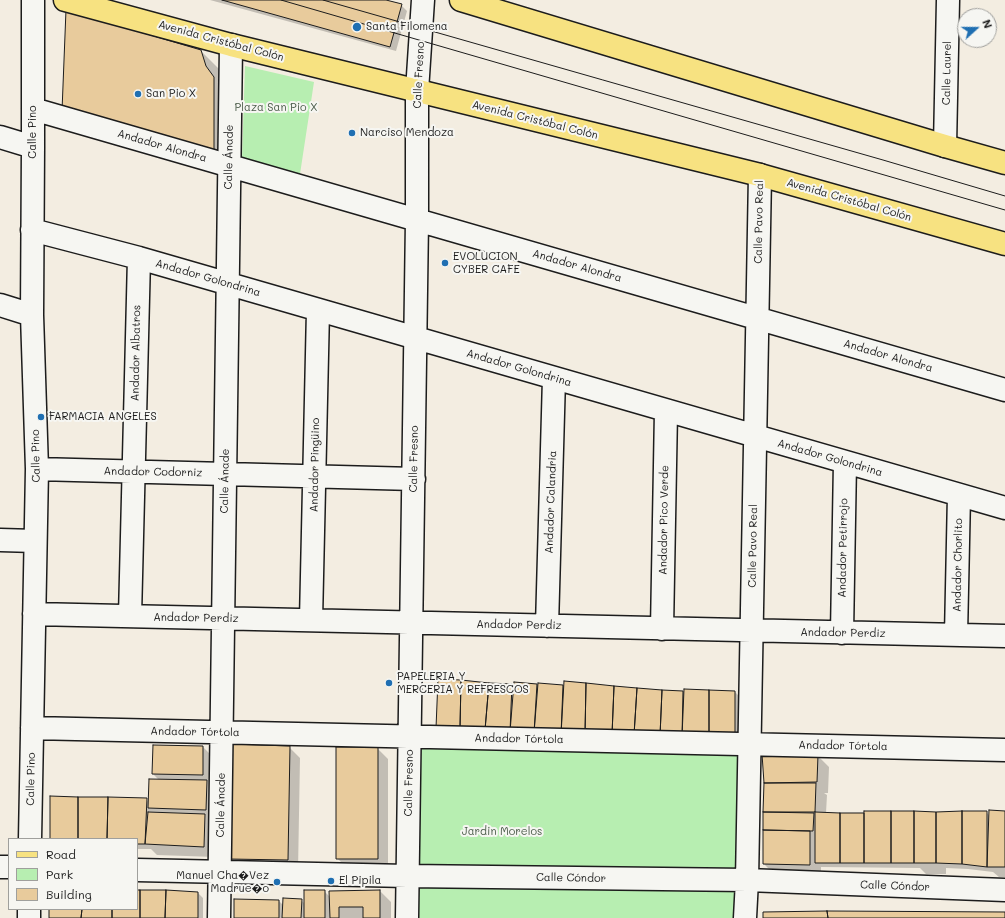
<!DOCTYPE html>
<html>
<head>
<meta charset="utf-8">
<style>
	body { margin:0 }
	#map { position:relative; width:1005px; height:918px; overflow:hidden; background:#f3ede1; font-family:Mali,sans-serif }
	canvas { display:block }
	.legend { position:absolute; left:8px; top:838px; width:130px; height:72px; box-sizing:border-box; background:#f6f6f2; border:1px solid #9f9f9c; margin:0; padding:5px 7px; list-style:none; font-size:12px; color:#1c1c1c }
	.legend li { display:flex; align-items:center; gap:8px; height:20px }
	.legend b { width:20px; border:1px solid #9f9f9c }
	.north { position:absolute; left:957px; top:8px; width:40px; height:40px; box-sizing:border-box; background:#f6f6f2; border:1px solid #9f9f9c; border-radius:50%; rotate:69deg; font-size:11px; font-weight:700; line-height:16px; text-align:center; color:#1c1c1c }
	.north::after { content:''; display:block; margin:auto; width:14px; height:18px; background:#1f6fb2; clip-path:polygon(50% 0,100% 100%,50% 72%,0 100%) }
</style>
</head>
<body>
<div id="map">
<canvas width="1005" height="918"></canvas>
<ul class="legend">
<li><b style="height:5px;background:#f7e281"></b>Road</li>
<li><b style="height:11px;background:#b7eeb1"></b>Park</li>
<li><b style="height:11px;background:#e8cb9c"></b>Building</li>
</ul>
<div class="north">N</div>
</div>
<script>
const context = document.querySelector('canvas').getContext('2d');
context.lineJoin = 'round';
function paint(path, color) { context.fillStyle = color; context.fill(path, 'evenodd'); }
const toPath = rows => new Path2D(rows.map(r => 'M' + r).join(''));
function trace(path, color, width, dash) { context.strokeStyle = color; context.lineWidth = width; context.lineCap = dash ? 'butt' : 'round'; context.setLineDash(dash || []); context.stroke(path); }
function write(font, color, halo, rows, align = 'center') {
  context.font = font + ' Mali,sans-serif'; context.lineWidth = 4; context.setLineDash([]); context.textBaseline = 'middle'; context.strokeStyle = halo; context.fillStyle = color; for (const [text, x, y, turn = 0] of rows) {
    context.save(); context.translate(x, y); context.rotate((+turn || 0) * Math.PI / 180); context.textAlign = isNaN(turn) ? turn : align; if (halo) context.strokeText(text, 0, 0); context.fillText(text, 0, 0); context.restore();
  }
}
const green = toPath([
	[245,66,314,82,300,174,242,159],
	[417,745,740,750,734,918,416,918]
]);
const shadow = toPath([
	[210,0,382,0,401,5,407,11,396,51],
	[201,51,222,72,235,173,84,132],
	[515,683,539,685,539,684,685,692,685,690,735,692,740,697,740,741,497,740,511,685,515,689],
	[154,746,203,747,214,758,215,857,157,855,151,849,137,849,137,839,51,839,146,799,149,803,159,780,153,774],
	[289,747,300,758,298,871,241,870,230,859],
	[377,748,388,759,388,869,348,869,337,858],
	[818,756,829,767,828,793,824,793,827,795,826,813,986,812,989,815,1005,812,1005,877,999,877,993,872,968,869,946,868,946,874,926,874,920,868,821,867,821,875,775,875,764,864,765,783],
	[137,891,198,893,203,898,203,918,50,918,50,909,137,909],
	[324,891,330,897,380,891,391,902,391,918,235,918,279,901,284,906,301,900,305,904]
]);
const building = toPath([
	[222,0,386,0,402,4,390,47,222,0],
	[66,10,201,50,206,66,214,77,214,152,62,111,66,10],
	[438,679,461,680,460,728,436,728,438,679],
	[461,680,489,683,485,730,460,728,461,680],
	[564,681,586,683,585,734,561,735,564,681],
	[514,682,537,684,534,733,510,732,514,682],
	[489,683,512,684,510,732,485,730,489,683],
	[538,683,563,685,561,735,534,733,538,683],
	[586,683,614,686,612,735,585,734,586,683],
	[614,686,637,688,634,735,612,735,614,686],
	[637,688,662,690,660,736,634,735,637,688],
	[684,689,709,690,709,736,682,737,684,689],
	[662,690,683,691,682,737,660,736,662,690],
	[709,690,735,691,735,736,709,736,709,690],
	[231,744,290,746,288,860,229,859,231,744],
	[153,745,203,746,203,775,152,774,153,745],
	[336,747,378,747,378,859,336,859,336,747],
	[762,754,818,755,817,782,764,783,762,754],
	[149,779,207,780,206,810,148,808,149,779],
	[764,783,816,783,815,812,763,812,764,783],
	[50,796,78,797,78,839,50,839,50,796],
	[78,797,108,797,107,839,78,839,78,797],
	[108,797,147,798,145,844,137,844,137,839,107,839,108,797],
	[989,810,1005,811,1005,867,987,867,989,810],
	[864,811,891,811,891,863,864,863,864,811],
	[891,811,914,811,914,863,891,863,891,811],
	[914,811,936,812,936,863,914,863,914,811],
	[962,811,962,864,936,863,936,812,962,811],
	[962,811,987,811,987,867,962,864,962,811],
	[148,812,205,814,204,847,145,844,148,812],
	[763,812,814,813,813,831,763,830,763,812],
	[815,812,840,813,840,863,815,863,815,812],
	[840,813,864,813,864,863,840,863,840,813],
	[763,830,810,831,810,865,763,864,763,830],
	[137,890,140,890,140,918,112,918,112,909,137,909,137,890],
	[140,890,166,890,165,918,140,918,140,890],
	[166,890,198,892,198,918,165,918,166,890],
	[304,890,325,890,325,918,304,918,304,890],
	[380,890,380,918,363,918,363,907,339,907,339,918,330,918,329,891,380,890],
	[283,898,302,899,301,918,282,918,283,898],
	[234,899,279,900,279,918,234,918,234,899],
	[49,909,82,909,81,918,49,918,49,909],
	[82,909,112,909,112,918,81,918,82,909],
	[827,911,828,918,763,918,763,912,827,911],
	[827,911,1005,912,1005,918,828,918,827,911]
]);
const street = toPath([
	[33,109,1005,390],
	[0,137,33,147],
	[945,146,948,0],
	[32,230,139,258,1005,508],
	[0,305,32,315],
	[37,469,414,479],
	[0,540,35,541],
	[34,614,1005,636],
	[130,616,139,258],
	[311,620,318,310],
	[547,626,554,378],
	[662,629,666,411],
	[842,633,845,462],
	[956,635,959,495],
	[32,728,1005,750],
	[30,839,37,469,32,315,33,147,33,0],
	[0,867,9,867],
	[137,870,407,876,747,880,1005,890],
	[29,918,29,909],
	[219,918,231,45],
	[407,918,417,220,417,91],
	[745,918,747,880,760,175]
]);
const secondary = toPath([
	[417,91,423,0]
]);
const primary = toPath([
	[65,0,231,45,760,175,1005,244],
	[461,0,945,146,1005,163]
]);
const tram = toPath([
	[281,0,1005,210],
	[323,0,883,160,1005,196]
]);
const markers = [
	[357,27,5,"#1f6fb2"],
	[138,94,4,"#1f6fb2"],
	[352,133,4,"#1f6fb2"],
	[445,263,4,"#1f6fb2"],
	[41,417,4,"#1f6fb2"],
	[389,683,4,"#1f6fb2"],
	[331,881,4,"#1f6fb2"],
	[277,882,4,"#1f6fb2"]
];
const poiNames = [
	["Santa Filomena",366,27],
	["San Pio X",146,94],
	["Narciso Mendoza",360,133],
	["EVOLUCION",453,257],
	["CYBER CAFE",453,270],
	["FARMACIA ANGELES",49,417],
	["PAPELERIA Y",397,677],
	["MERCERIA Y REFRESCOS",397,690],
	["Manuel Cha�Vez",269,876,"right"],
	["Madrue�o",269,889,"right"],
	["El Pipila",339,881]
];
const streetNames = [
	["Avenida Cristóbal Colón",221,41,15],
	["Calle Laurel",947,73,-89],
	["Calle Fresno",419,75,-87],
	["Avenida Cristóbal Colón",535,120,14],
	["Calle Pino",33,132,-90],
	["Andador Alondra",162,146,16],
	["Calle Ánade",229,157,-89],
	["Avenida Cristóbal Colón",849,200,16],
	["Calle Pavo Real",759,222,-89],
	["Andador Alondra",577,266,16],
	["Andador Golondrina",208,278,16],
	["Andador Albatros",136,353,-89],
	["Andador Alondra",888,356,16],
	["Andador Golondrina",519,368,16],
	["Calle Pino",36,456,-91],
	["Andador Golondrina",830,458,16],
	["Calle Fresno",414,459,-89],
	["Andador Pingüino",315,465,-89],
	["Andador Codorniz",153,472,1],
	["Calle Ánade",225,481,-89],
	["Andador Calandria",551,502,-88],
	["Andador Pico Verde",664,520,-89],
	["Calle Pavo Real",753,546,-89],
	["Andador Petirrojo",843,548,-89],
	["Andador Chorlito",958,565,-89],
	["Andador Perdiz",196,618,1],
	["Andador Perdiz",519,625,1],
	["Andador Perdiz",843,633,1],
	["Andador Tórtola",195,732,1],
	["Andador Tórtola",519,739,1],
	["Andador Tórtola",843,746,1],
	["Calle Pino",31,779,-89],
	["Calle Fresno",409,783,-89],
	["Calle Ánade",221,805,-89],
	["Calle Cóndor",571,878,1],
	["Calle Cóndor",895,886,2]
];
const parkNames = [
	["Plaza San Pio X",276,108],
	["Jardin Morelos",502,832]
];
paint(green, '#b7eeb1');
paint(shadow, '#0003');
paint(building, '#e8cb9c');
trace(building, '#1c1c1c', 1);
trace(street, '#1c1c1c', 25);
trace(secondary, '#1c1c1c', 25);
trace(primary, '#1c1c1c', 25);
trace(street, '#f6f6f2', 22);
trace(secondary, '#f6f6f2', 22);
trace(primary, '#f7e281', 22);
trace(tram, '#1c1c1c', 1);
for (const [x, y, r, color] of markers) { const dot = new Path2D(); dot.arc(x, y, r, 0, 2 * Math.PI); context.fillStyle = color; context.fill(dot); trace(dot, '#f6f6f2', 1.5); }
write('11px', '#1c1c1c', '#f6f6f2', poiNames, 'left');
write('11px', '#1c1c1c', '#f6f6f2', streetNames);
write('11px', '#4a5b49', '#f6f6f2', parkNames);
</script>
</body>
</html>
